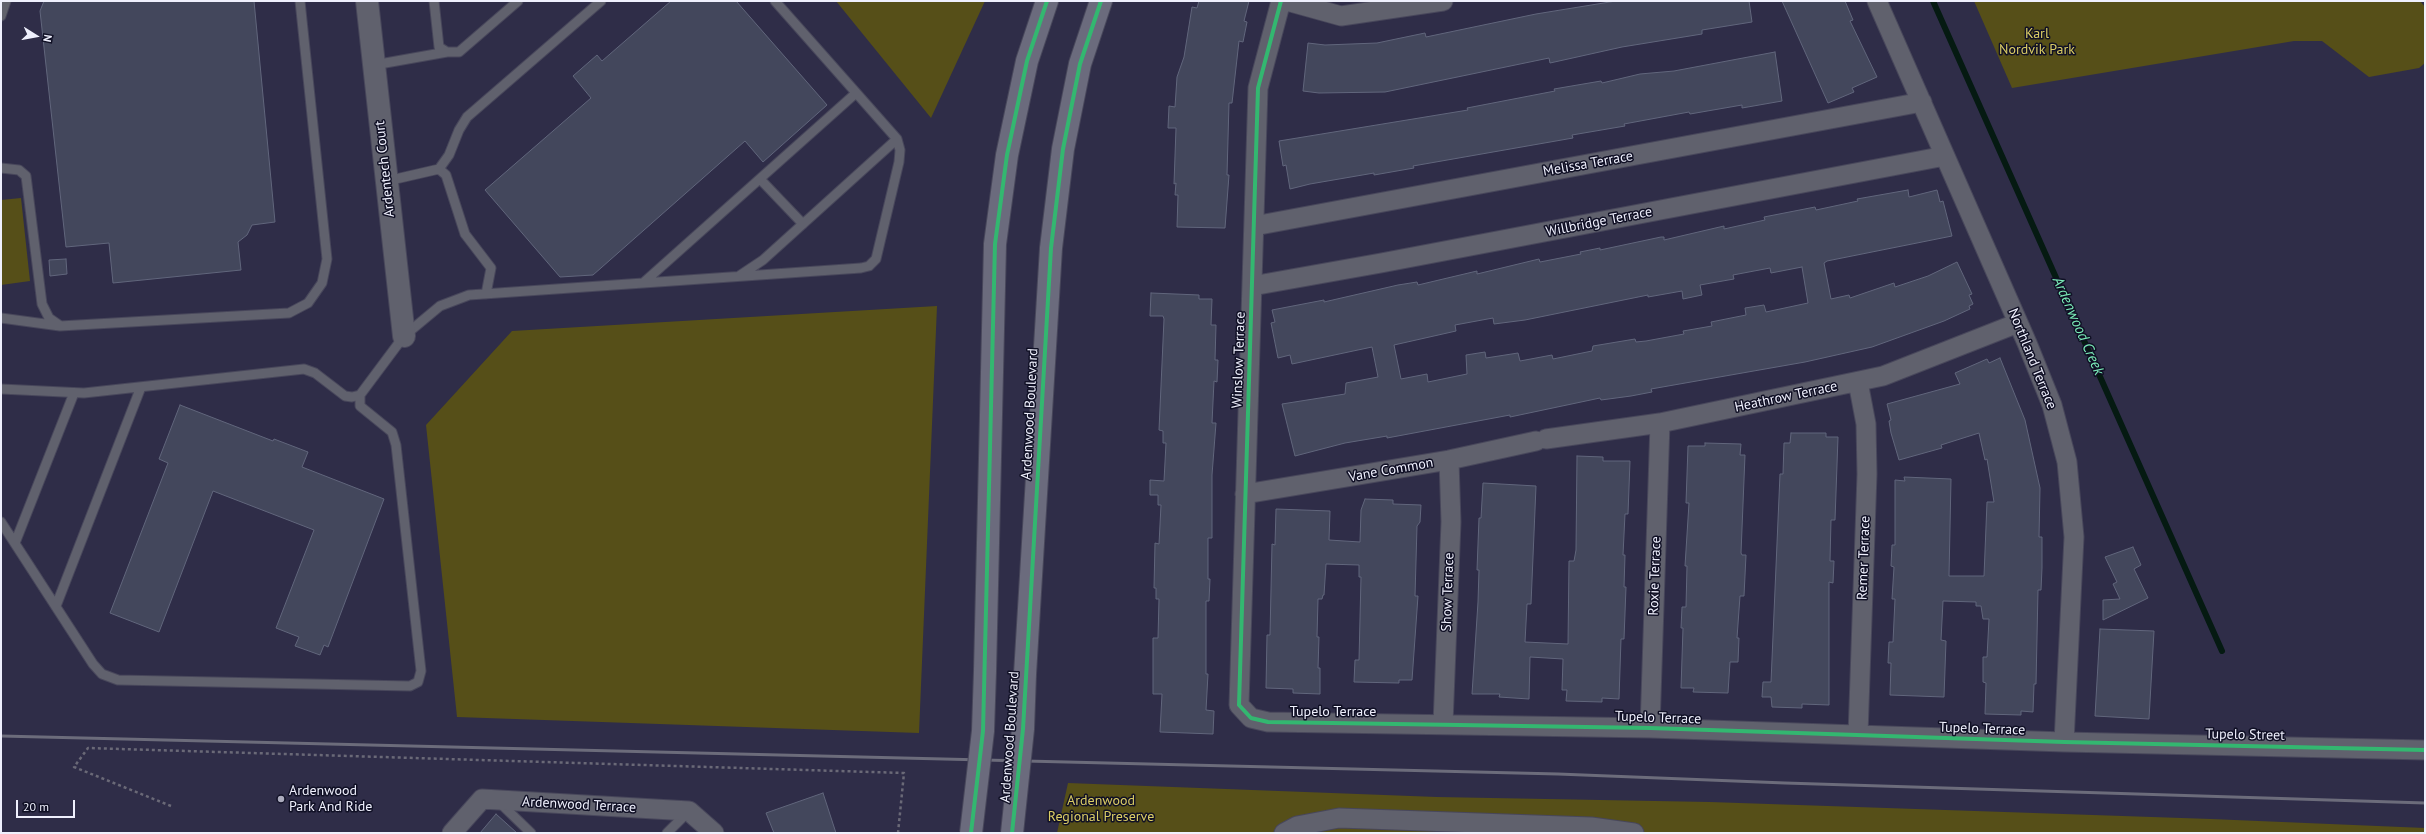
<!DOCTYPE html>
<html>
<head>
<meta charset="utf-8">
<style>
	body { margin:0 }
	#map { position:relative; width:2426px; height:834px; overflow:hidden; background:#2f2d48; font-family:"PT Sans",sans-serif }
	canvas { display:block }
	.frame { position:absolute; inset:0; border:2px solid #eff0fd; pointer-events:none }
	.north { position:absolute; left:16px; top:16px; width:40px; height:40px; -webkit-text-stroke:3px #101025; paint-order:stroke; rotate:101deg; font-size:11px; font-weight:700; line-height:16px; text-align:center; color:#eff0fd }
	.north::after { content:''; display:block; margin:auto; width:14px; height:18px; background:#eff0fd; clip-path:polygon(50% 0,100% 100%,50% 72%,0 100%) }
	.scale { position:absolute; left:16px; top:800px; width:59px; height:18px; box-sizing:border-box; border:2px solid #eff0fd; border-top:0; padding-left:5px; font-size:12px; line-height:14px; white-space:nowrap; color:#eff0fd; -webkit-text-stroke:3px #101025; paint-order:stroke }
</style>
</head>
<body>
<div id="map">
<canvas width="2426" height="834"></canvas>
<div class="frame"></div>
<div class="north">N</div>
<div class="scale">20 m</div>
</div>
<script>
const context = document.querySelector('canvas').getContext('2d');
context.lineJoin = 'round';
function paint(path, color) { context.fillStyle = color; context.fill(path, 'evenodd'); }
const toPath = rows => new Path2D(rows.map(r => 'M' + r).join(''));
function trace(path, color, width, dash) { context.strokeStyle = color; context.lineWidth = width; context.lineCap = dash ? 'butt' : 'round'; context.setLineDash(dash || []); context.stroke(path); }
function write(font, color, halo, rows, align = 'center') {
  context.font = font + ' "PT Sans",sans-serif'; context.lineWidth = 3; context.setLineDash([]); context.textBaseline = 'middle'; context.strokeStyle = halo; context.fillStyle = color; for (const [text, x, y, turn = 0] of rows) {
    context.save(); context.translate(x, y); context.rotate((+turn || 0) * Math.PI / 180); context.textAlign = isNaN(turn) ? turn : align; if (halo) context.strokeText(text, 0, 0); context.fillText(text, 0, 0); context.restore();
  }
}
const green = toPath([
	[836,1,985,1,931,118],
	[1974,1,2420,1,2425,7,2425,63,2419,68,2369,77,2322,41,2294,41,2012,88],
	[21,198,30,281,1,285,1,200],
	[937,306,919,733,457,717,426,425,512,331],
	[1068,783,1437,797,1710,802,2211,819,2425,828,2425,833,1057,833]
]);
const stream = toPath([
	[1933,1,2222,651]
]);
const building = toPath([
	[44,1,254,1,275,222,252,225,247,235,238,242,241,270,113,283,109,243,66,247,40,11,44,1],
	[671,1,736,1,827,105,763,162,745,141,593,275,560,277,485,190,591,98,573,76,597,55,602,61,671,1],
	[1199,1,1249,1,1244,21,1247,22,1243,42,1239,41,1232,103,1229,103,1227,175,1229,175,1225,228,1177,227,1178,195,1175,195,1176,183,1174,184,1176,128,1168,128,1169,106,1175,107,1177,77,1184,57,1192,7,1197,8,1199,1],
	[1616,1,1749,1,1752,22,1702,30,1702,34,1622,47,1550,63,1549,58,1385,92,1319,93,1303,91,1308,43,1325,45,1377,43,1425,33,1426,37,1536,14,1616,1],
	[1782,1,1845,1,1853,20,1850,21,1877,77,1852,88,1854,92,1828,103,1782,1],
	[1775,52,1782,101,1742,108,1742,105,1690,114,1689,112,1624,124,1625,126,1572,135,1573,138,1413,166,1414,168,1374,175,1374,173,1310,184,1290,189,1286,165,1283,166,1279,141,1468,110,1467,108,1555,91,1554,89,1601,81,1602,83,1640,74,1674,71,1775,52],
	[1908,190,1909,197,1937,190,1940,202,1943,201,1952,236,1827,261,1824,263,1831,299,1849,295,1850,298,1894,283,1895,287,1928,276,1957,262,1972,294,1969,295,1973,304,1969,306,1970,309,1944,321,1872,347,1805,362,1651,389,1652,392,1631,396,1601,400,1600,398,1510,417,1510,415,1387,438,1387,436,1345,443,1295,456,1282,404,1345,394,1346,383,1378,377,1372,347,1292,364,1290,355,1278,358,1271,323,1275,322,1272,310,1324,300,1324,302,1398,285,1417,282,1418,285,1477,271,1477,274,1539,259,1540,262,1581,254,1580,252,1600,248,1600,250,1661,237,1664,237,1664,240,1724,226,1724,229,1765,220,1764,217,1815,207,1816,210,1858,201,1857,199,1908,190],
	[1802,267,1808,303,1766,312,1764,305,1745,308,1746,315,1711,322,1712,326,1683,331,1684,334,1646,341,1636,342,1635,339,1593,346,1592,351,1553,359,1552,355,1520,361,1518,353,1486,358,1485,352,1466,355,1467,374,1428,382,1427,374,1401,379,1394,345,1456,331,1455,325,1493,318,1494,324,1525,320,1648,295,1648,297,1682,291,1683,299,1702,295,1700,285,1734,279,1733,275,1770,268,1771,273,1802,267],
	[66,259,67,274,50,276,49,260,66,259],
	[1151,293,1199,295,1199,299,1212,299,1211,325,1216,325,1215,360,1218,360,1217,382,1214,381,1212,423,1216,423,1212,475,1212,538,1208,538,1208,579,1210,579,1209,601,1206,601,1206,674,1208,674,1206,710,1214,711,1213,734,1160,732,1162,694,1153,694,1153,638,1158,638,1159,599,1156,599,1156,588,1154,588,1155,543,1159,544,1161,505,1158,505,1158,495,1150,495,1150,480,1164,481,1166,443,1163,443,1163,431,1159,430,1164,319,1163,316,1150,316,1151,293],
	[2000,358,2025,420,2040,488,2039,537,2042,537,2042,568,2041,590,2038,590,2036,684,2034,684,2033,712,2021,711,2021,715,1985,714,1986,683,1983,682,1983,657,1987,657,1989,619,1983,619,1981,606,1976,606,1976,602,1943,601,1941,640,1946,641,1944,697,1890,695,1891,663,1888,663,1889,642,1893,642,1895,599,1892,599,1894,567,1891,566,1892,545,1895,545,1895,480,1905,481,1904,477,1951,479,1949,576,1984,576,1987,502,1994,502,1987,459,1985,460,1979,433,1941,445,1942,448,1899,460,1891,433,1889,421,1891,420,1887,404,1960,384,1955,373,1987,359,1989,363,2000,358],
	[180,405,273,441,274,439,308,452,302,467,384,499,328,647,324,645,320,655,295,646,299,637,276,628,314,530,213,491,159,632,110,613,168,463,159,459,180,405],
	[1791,433,1826,433,1826,437,1838,437,1835,520,1831,520,1830,561,1834,561,1833,583,1829,582,1829,705,1802,704,1802,708,1772,707,1771,697,1762,697,1763,682,1771,682,1780,474,1783,474,1784,443,1790,443,1791,433],
	[1705,443,1741,444,1740,455,1745,455,1741,553,1742,555,1746,555,1744,596,1740,596,1737,638,1739,638,1738,662,1730,662,1728,693,1693,692,1694,688,1681,688,1683,628,1681,628,1682,607,1686,607,1687,566,1685,566,1689,503,1686,503,1688,446,1705,446,1705,443],
	[1577,456,1603,457,1603,461,1630,461,1628,514,1625,514,1623,555,1625,555,1624,587,1626,587,1624,639,1621,639,1619,699,1602,698,1602,702,1566,701,1567,690,1562,690,1563,659,1530,657,1529,699,1499,697,1500,694,1472,694,1478,602,1479,570,1477,570,1479,518,1481,518,1483,483,1536,486,1531,604,1527,604,1525,642,1568,644,1569,561,1574,561,1576,550,1577,456],
	[1365,499,1393,500,1393,504,1421,505,1420,522,1417,526,1415,596,1418,596,1412,680,1399,680,1399,683,1354,682,1355,660,1359,660,1361,577,1359,577,1359,565,1326,564,1324,595,1323,595,1322,599,1318,599,1317,637,1319,637,1318,668,1320,668,1320,694,1293,693,1293,689,1266,688,1267,635,1270,635,1272,544,1275,545,1276,509,1330,511,1329,540,1360,542,1361,510,1365,499],
	[2133,547,2141,565,2134,569,2148,598,2103,620,2103,600,2120,599,2113,584,2117,582,2105,557,2133,547],
	[2100,629,2154,631,2149,719,2095,716,2100,629],
	[823,793,836,833,774,833,766,813,823,793],
	[496,814,517,833,480,833,496,814]
]);
const path = toPath([
	[171,806,74,767,88,748,904,773,898,833]
]);
const service = toPath([
	[434,1,439,47,447,52,459,52,518,1],
	[1,16,6,1],
	[374,65,447,52],
	[1,168,19,170,26,176,42,304,49,318,59,325],
	[439,169,446,175,465,234,491,268,486,294],
	[760,179,803,224],
	[387,181,439,169,449,155,459,130,467,117,601,1],
	[739,276,763,260,897,139],
	[643,283,856,93],
	[1,318,60,326,289,313,308,303,322,283,327,259,300,1],
	[1,389,84,393,304,369,315,373,345,396,352,397,360,395],
	[1,522,93,664,102,674,118,680,410,686,418,682,421,671,396,445,392,432,360,406,360,395,404,336,440,306,469,295,861,268,869,266,876,259,899,162,900,150,897,139,775,1],
	[15,543,74,393],
	[56,606,141,387],
	[499,802,531,833],
	[667,833,688,812]
]);
const minor = toPath([
	[1281,1,1258,88,1239,705,1251,718,1268,722,1650,728,2064,742,2425,750],
	[1287,1,1341,16,1443,1],
	[1877,1,2027,343,2052,405,2067,462,2074,537,2064,742],
	[1254,226,1922,102],
	[1252,286,1381,263,1945,156],
	[1546,439,1660,423,1883,376,2018,323],
	[1245,494,1449,460,1536,441],
	[1443,724,1451,522,1449,460],
	[1650,728,1660,423],
	[1858,735,1867,474,1866,424,1858,382],
	[452,833,482,799,689,811,714,833],
	[1284,833,1297,826,1339,818,1591,827,1634,833]
]);
const tertiary = toPath([
	[367,1,404,336]
]);
const primary = toPath([
	[985,671,995,244,1007,155,1027,61,1047,1],
	[1025,674,1051,248,1063,149,1080,64,1101,1]
]);
const rail = toPath([
	[1,736,1558,774,1785,783,2425,803]
]);
const primaryBridge = toPath([
	[971,833,983,731,985,671],
	[1012,833,1023,729,1025,674]
]);
const cycleway = toPath([
	[1281,1,1258,88,1239,705,1251,718,1268,722,1650,728,2064,742,2425,750],
	[971,833,983,731,995,244,1007,155,1027,61,1047,1],
	[1012,833,1023,729,1051,248,1063,149,1080,64,1101,1]
]);
const markers = [
	[281,799,4,"#acacbe"]
];
const parkNames = [
	["Karl",2037,34],
	["Nordvik Park",2037,50],
	["Ardenwood",1101,801],
	["Regional Preserve",1101,817]
];
const streetNames = [
	["Melissa Terrace",1588,164,-10],
	["Ardentech Court",385,169,-96],
	["Willbridge Terrace",1599,222,-11],
	["Northland Terrace",2032,359,68],
	["Winslow Terrace",1239,360,-88],
	["Heathrow Terrace",1786,397,-12],
	["Ardenwood Boulevard",1030,414,-87],
	["Vane Common",1391,470,-10],
	["Remer Terrace",1864,558,-88],
	["Roxie Terrace",1655,576,-88],
	["Show Terrace",1448,592,-88],
	["Tupelo Terrace",1333,712],
	["Tupelo Terrace",1658,718,2],
	["Tupelo Terrace",1982,729,2],
	["Tupelo Street",2245,735,1],
	["Ardenwood Boulevard",1010,737,-86],
	["Ardenwood Terrace",579,805,3]
];
const poiNames = [
	["Ardenwood",289,791],
	["Park And Ride",289,807]
];
const waterNames = [
	["Ardenwood Creek",2078,326,66]
];
paint(green, '#564f18');
trace(stream, '#051a12', 6);
paint(building, '#43475c');
trace(building, '#61667c', 1);
trace(service, '#48475b', 11);
trace(minor, '#48475b', 21);
trace(tertiary, '#48475b', 24);
trace(primary, '#48475b', 24);
trace(path, '#6a6977', 2.5, [3, 3]);
trace(service, '#60616d', 9);
trace(minor, '#60616d', 19);
trace(tertiary, '#60616d', 22);
trace(primary, '#6b6b7d', 22);
trace(rail, '#6c6c7b', 3);
trace(primaryBridge, '#48475b', 24, []);
trace(primaryBridge, '#6b6b7d', 22);
trace(cycleway, '#33b770', 4);
for (const [x, y, r, color] of markers) { const dot = new Path2D(); dot.arc(x, y, r, 0, 2 * Math.PI); context.fillStyle = color; context.fill(dot); trace(dot, '#101025', 1.5); }
write('14px', '#dcce65', '#101025', parkNames);
write('14px', '#eff0fd', '#101025', streetNames);
write('14px', '#eff0fd', '#101025', poiNames, 'left');
write('italic 15px', '#7becb8', '#101025', waterNames);
</script>
</body>
</html>
